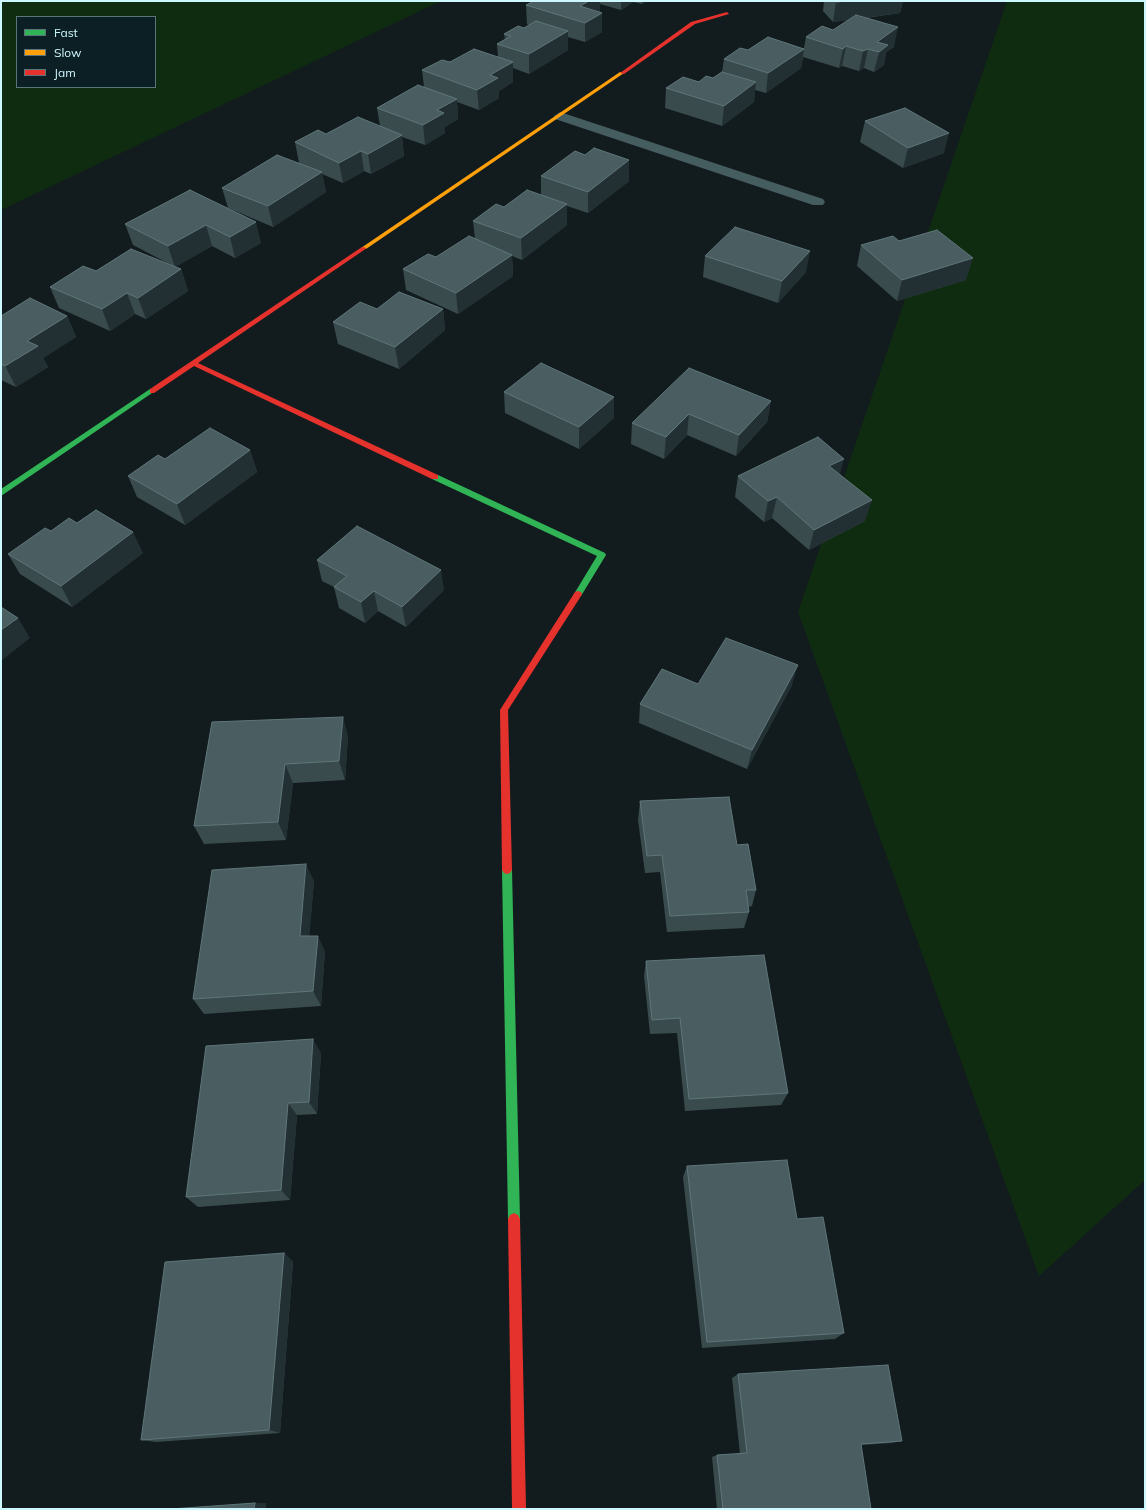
<!DOCTYPE html>
<html>
<head>
<meta charset="utf-8">
<style>
	body { margin:0 }
	#map { position:relative; width:1146px; height:1510px; overflow:hidden; background:#121c1e; font-family:Mulish,sans-serif }
	canvas { display:block }
	.frame { position:absolute; inset:0; border:2px solid #cef8ff; pointer-events:none }
	.legend { position:absolute; left:16px; top:16px; width:140px; height:72px; box-sizing:border-box; background:#0c1f24; border:1px solid #5a767c; margin:0; padding:5px 7px; list-style:none; font-size:12px; color:#cef8ff }
	.legend li { display:flex; align-items:center; gap:8px; height:20px }
	.legend b { width:20px; border:1px solid #5a767c }
</style>
</head>
<body>
<div id="map">
<canvas width="1146" height="1510"></canvas>
<div class="frame"></div>
<ul class="legend">
<li><b style="height:5px;background:#30b455"></b>Fast</li>
<li><b style="height:5px;background:#ff9f0a"></b>Slow</li>
<li><b style="height:5px;background:#e5322d"></b>Jam</li>
</ul>
</div>
<script>
const context = document.querySelector('canvas').getContext('2d');
context.lineJoin = 'round';
function paint(path, color) { context.fillStyle = color; context.fill(path, 'evenodd'); }
const toPath = rows => new Path2D(rows.map(r => 'M' + r).join(''));
function trace(path, color, width, dash) { context.strokeStyle = color; context.lineWidth = width; context.lineCap = dash ? 'butt' : 'round'; context.setLineDash(dash || []); context.stroke(path); }
const green = toPath([
	[1,1,441,1,1,210],
	[17,17,155,17,155,87,17,87],
	[1007,1,1145,1,1145,1180,1039,1276,798,612]
]);
const street = toPath([
	[560,112,823,199,825,202,823,205,813,205,555,119,554,116,560,112]
]);
const fast = toPath([
	[150,389,154,389,155,391,1,496,1,489,150,389],
	[432,475,438,475,605,553,606,555,581,596,575,596,574,594,597,556,432,479,432,475],
	[507,866,510,867,512,870,520,1219,518,1223,514,1225,510,1223,508,1219,502,870,504,867,507,866]
]);
const slow = toPath([
	[620,72,624,73,366,249,361,248,620,72]
]);
const jam = toPath([
	[727,12,729,14,695,24,624,74,620,73,691,22,727,12],
	[362,247,367,248,198,363,438,475,438,479,432,479,194,366,154,393,150,393,150,389,362,247],
	[578,591,581,592,582,594,581,596,508,710,512,870,510,873,507,874,504,873,502,870,500,710,575,592,578,591],
	[514,1213,518,1215,520,1219,526,1509,512,1509,508,1219,510,1215,514,1213]
]);
const wall = toPath([
	[534,1,647,1,642,4,633,2,621,10,600,4,600,12,602,32,585,42,568,37,568,50,529,74,513,68,513,82,499,91,499,98,479,110,457,102,458,119,445,127,445,133,425,145,402,137,404,156,371,174,364,171,343,183,322,174,326,192,273,227,228,208,222,188,299,163,295,142,326,134,380,126,377,108,424,87,422,70,450,62,498,57,497,44,505,39,504,34,524,28,529,25,527,24,526,5],
	[824,1,903,1,900,13,866,18,894,47,886,52,884,65,874,72,864,68,859,71,842,66,839,68,803,57,801,68,766,93,755,90,754,102,722,126,665,108,666,88,713,78,722,72,724,59,748,50,804,48,806,37,833,30,848,20,833,22,823,11],
	[865,121,944,153,903,168,860,142],
	[541,176,629,181,588,213,567,206,567,225,522,260,512,256,513,276,458,314,406,290,403,269,436,257,475,239,473,221,504,207,541,195],
	[190,190,261,243,235,258,212,246,175,267,133,245,125,224],
	[899,241,966,280,897,301,857,266,861,245],
	[705,256,806,272,778,303,703,277],
	[181,269,188,291,146,319,135,314,110,331,59,308,50,287,96,271],
	[377,309,443,309,445,330,399,369,338,344,333,322],
	[1,316,67,316,76,337,43,358,48,367,16,387,1,380],
	[504,392,614,418,579,449,505,413],
	[771,401,767,422,736,456,687,435,664,459,631,444,632,423],
	[250,450,257,472,185,525,137,497,128,476,165,459],
	[840,474,865,521,809,550,772,518,764,522,735,497,738,476],
	[77,523,143,553,72,607,20,574,8,554,51,531],
	[317,560,444,590,406,627,378,611,365,623,339,608,334,587,322,581],
	[698,684,792,685,747,769,639,723,640,704],
	[212,722,348,736,345,780,293,783,286,840,204,844,194,826],
	[640,801,737,845,756,890,752,906,748,907,749,912,744,928,667,932,660,872,645,873,638,820],
	[314,881,309,936,325,951,321,1006,204,1014,193,999],
	[646,961,788,1093,781,1105,685,1111,677,1033,650,1034,644,976],
	[321,1053,317,1114,297,1115,290,1200,198,1207,186,1197],
	[687,1166,844,1333,835,1339,702,1348,683,1177],
	[284,1253,293,1262,280,1433,156,1442,141,1440],
	[738,1374,902,1441,891,1443,861,1445,871,1509,717,1509,712,1457,717,1455,740,1454,732,1378]
]);
const shadedWall = toPath([
	[589,1,600,1,600,13,580,6],
	[621,1,633,1,633,2,621,10],
	[642,1,647,1,642,4],
	[848,1,903,1,900,13,833,22,836,2],
	[602,13,602,32,585,42,585,23],
	[898,27,894,47,886,52,884,65,874,72,879,52,877,42],
	[568,31,568,50,529,74,529,54],
	[846,46,842,66,839,68,843,49],
	[804,49,801,68,766,93,768,73],
	[868,49,864,68,859,71,863,51],
	[513,62,513,82,499,91,499,98,479,110,477,90,490,75],
	[756,82,754,102,722,126,724,106],
	[457,99,458,119,445,127,445,133,425,145,423,125,437,110],
	[949,133,944,153,903,168,908,148],
	[402,135,404,156,371,174,368,154],
	[361,151,364,171,343,183,339,163],
	[629,160,629,181,588,213,588,192],
	[322,172,326,192,273,227,268,206],
	[567,204,567,225,522,260,521,238],
	[256,222,261,243,235,258,230,237],
	[206,225,212,246,175,267,168,246],
	[810,251,806,272,778,303,782,281],
	[512,255,513,276,458,314,456,293],
	[973,258,966,280,897,301,902,280],
	[181,269,188,291,146,319,138,298],
	[127,293,135,314,110,331,102,309],
	[443,309,445,330,399,369,395,347],
	[67,316,76,337,43,358,48,367,16,387,5,366,27,341],
	[614,397,614,418,579,449,579,427],
	[771,401,767,422,736,456,739,435],
	[689,414,687,435,664,459,666,437],
	[250,450,257,472,185,525,177,504],
	[844,459,838,480,829,466],
	[777,497,772,518,764,522,768,501],
	[872,500,865,521,809,550,814,530],
	[133,532,143,553,72,607,61,586],
	[441,570,444,590,406,627,402,607],
	[374,591,378,611,365,623,361,602],
	[18,618,30,638,1,661,1,630],
	[798,665,792,685,747,769,752,750],
	[343,717,348,736,345,780,339,761],
	[285,764,293,783,286,840,278,822],
	[306,864,314,881,308,952,300,936],
	[318,936,325,951,321,1006,313,991],
	[313,1039,321,1053,317,1114,309,1102],
	[288,1103,297,1115,290,1200,281,1190],
	[284,1253,293,1262,280,1433,269,1430],
	[255,1503,266,1503,266,1509,254,1509]
]);
const building = toPath([
	[534,1,589,1,580,6,602,13,585,23,526,5,534,1],
	[835,1,848,1,836,2,835,1],
	[856,15,898,27,877,42,888,45,879,52,868,49,863,51,846,46,843,49,806,37,822,26,833,30,856,15],
	[536,21,568,31,529,54,497,44,511,36,504,34,518,26,524,28,536,21],
	[768,37,804,49,768,73,724,59,740,48,748,50,768,37],
	[474,49,513,62,490,75,498,78,477,90,422,70,442,60,450,62,474,49],
	[722,72,756,82,724,106,666,88,683,77,699,82,706,76,713,78,722,72],
	[418,85,457,99,437,110,444,113,423,125,377,108,418,85],
	[905,108,949,133,908,148,865,121,905,108],
	[358,117,402,135,368,154,361,151,339,163,295,142,318,130,326,134,358,117],
	[594,148,629,160,588,192,541,176,575,151,585,155,594,148],
	[277,155,322,172,268,206,222,188,277,155],
	[190,190,256,222,230,237,206,225,168,246,125,224,190,190],
	[527,190,567,204,521,238,473,221,496,204,504,207,527,190],
	[735,227,810,251,782,281,705,256,735,227],
	[937,230,973,258,902,280,861,245,893,236,899,241,937,230],
	[469,236,512,255,456,293,403,269,428,254,436,257,469,236],
	[131,249,181,269,138,298,127,293,102,309,50,287,83,266,96,271,131,249],
	[399,292,443,309,395,347,333,322,360,302,377,309,399,292],
	[30,298,67,316,27,341,38,346,5,366,1,364,1,316,30,298],
	[541,363,614,397,579,427,504,392,541,363],
	[689,368,771,401,739,435,689,414,666,437,632,423,689,368],
	[210,428,250,450,177,504,128,476,158,455,165,459,210,428],
	[818,437,844,459,829,466,872,500,814,530,777,497,768,501,738,476,818,437],
	[96,510,133,532,61,586,8,554,45,528,51,531,69,518,77,523,96,510],
	[357,526,441,570,402,607,374,591,361,602,334,587,347,576,317,560,357,526],
	[1,607,18,618,1,630,1,607],
	[726,638,798,665,752,750,640,704,662,669,698,684,726,638],
	[343,717,339,761,285,764,278,822,194,826,212,722,343,717],
	[729,797,737,845,748,844,756,890,746,890,749,912,670,916,662,855,647,856,640,801,729,797],
	[306,864,300,936,318,936,313,991,193,999,212,870,306,864],
	[764,955,788,1093,689,1099,680,1018,652,1020,646,961,764,955],
	[313,1039,309,1102,288,1103,281,1190,186,1197,206,1046,313,1039],
	[787,1160,797,1219,823,1217,844,1333,707,1342,687,1166,787,1160],
	[284,1253,269,1430,141,1440,165,1262,284,1253],
	[888,1365,902,1441,861,1444,871,1509,723,1509,717,1455,747,1453,738,1374,888,1365],
	[255,1503,254,1509,171,1509,255,1503]
]);
paint(green, '#0f2c10');
paint(street, '#455d5f');
paint(fast, '#30b455');
paint(slow, '#ff9f0a');
paint(jam, '#e5322d');
paint(wall, '#3a4b4e');
paint(shadedWall, '#233033');
paint(building, '#4a5e61');
trace(building, '#5f767a', 1);
</script>
</body>
</html>
